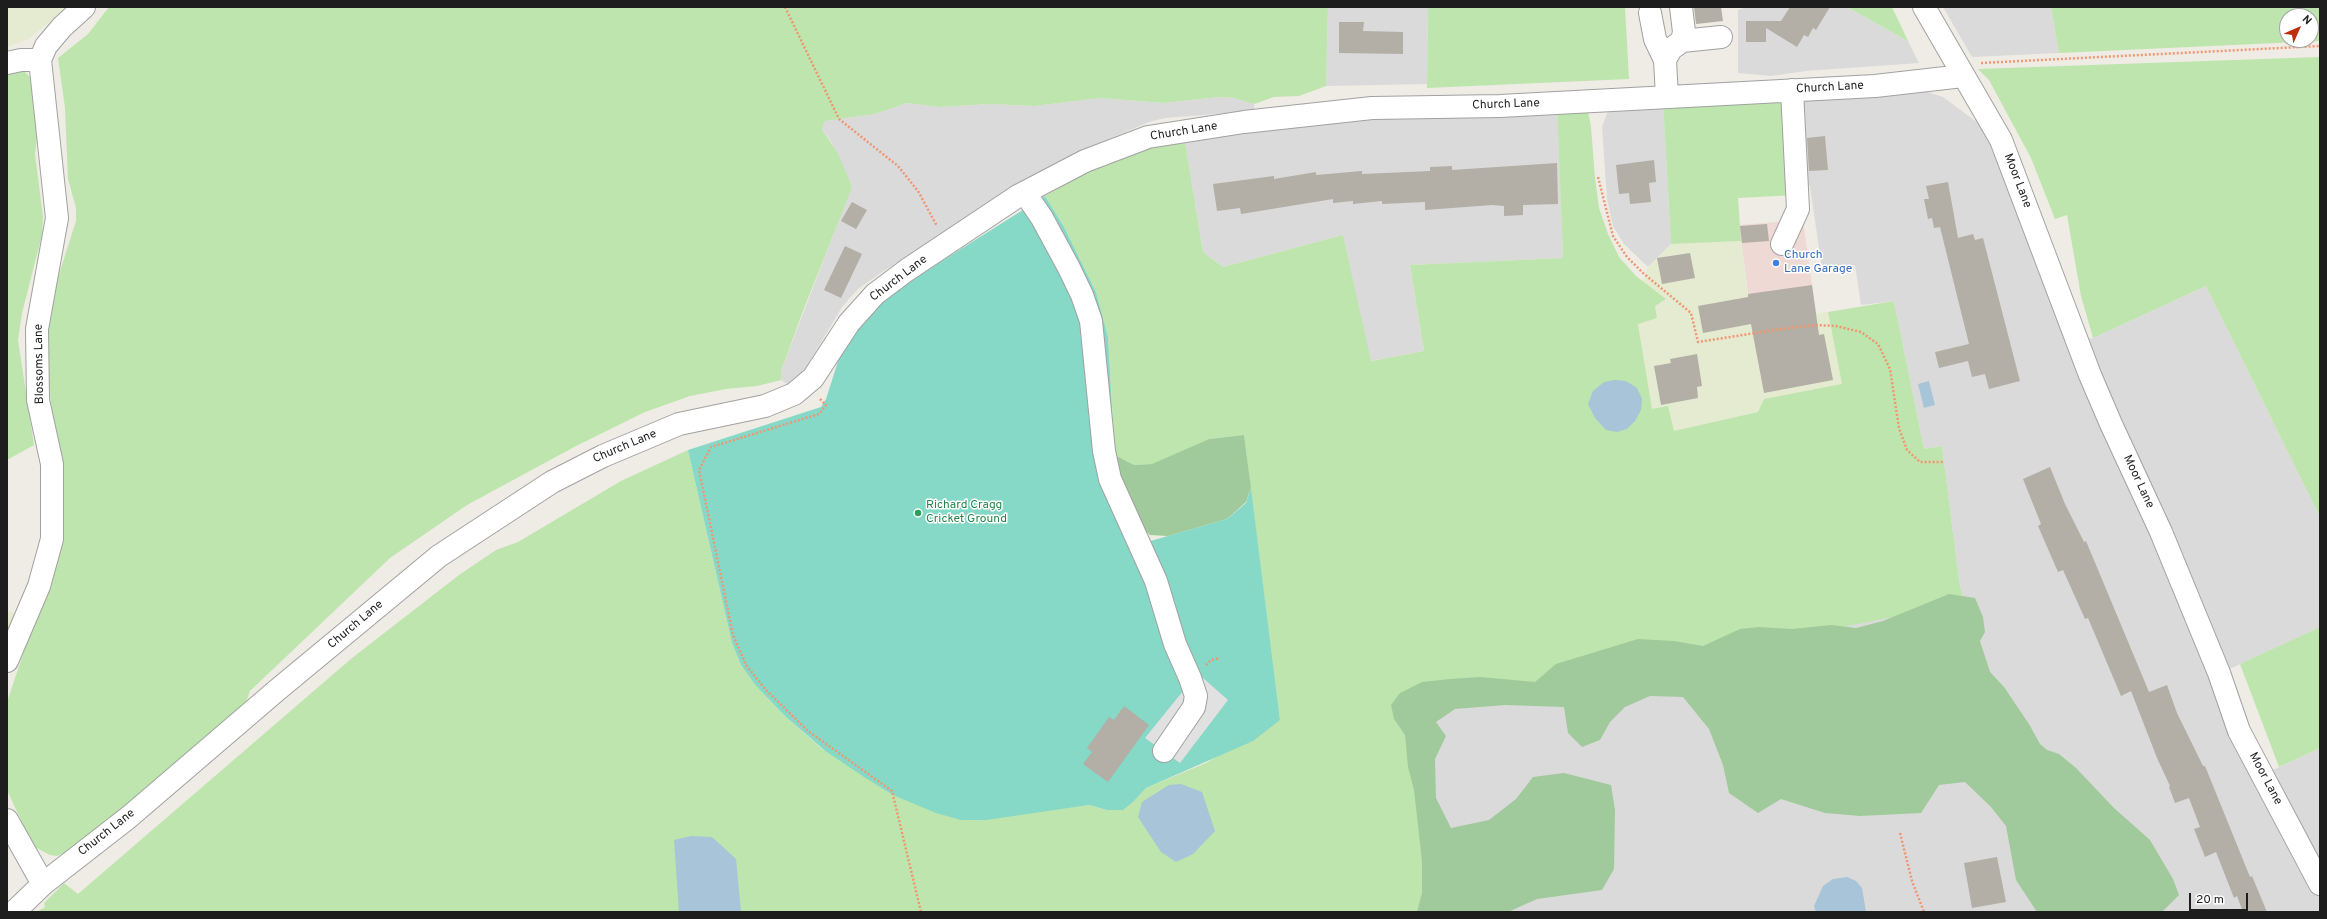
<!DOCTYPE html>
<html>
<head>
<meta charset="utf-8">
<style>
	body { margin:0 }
	#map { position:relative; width:2327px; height:919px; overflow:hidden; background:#eeece4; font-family:Overpass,sans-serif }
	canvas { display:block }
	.frame { position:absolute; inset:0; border:8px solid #1d1d1d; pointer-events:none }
	.north { position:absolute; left:2279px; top:8px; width:40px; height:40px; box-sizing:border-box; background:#fff; border:1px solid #a5a5a5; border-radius:50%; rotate:45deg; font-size:11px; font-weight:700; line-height:16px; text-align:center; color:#1d1d1d }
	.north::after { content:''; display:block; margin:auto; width:14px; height:18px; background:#bd2d0e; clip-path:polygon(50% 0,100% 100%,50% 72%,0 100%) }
	.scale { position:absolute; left:2189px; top:893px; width:59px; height:18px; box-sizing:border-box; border:2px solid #1d1d1d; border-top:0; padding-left:5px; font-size:12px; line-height:14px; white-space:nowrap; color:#1d1d1d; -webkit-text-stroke:3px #fff; paint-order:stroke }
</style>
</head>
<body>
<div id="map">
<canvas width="2327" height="919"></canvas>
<div class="frame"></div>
<div class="north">N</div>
<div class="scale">20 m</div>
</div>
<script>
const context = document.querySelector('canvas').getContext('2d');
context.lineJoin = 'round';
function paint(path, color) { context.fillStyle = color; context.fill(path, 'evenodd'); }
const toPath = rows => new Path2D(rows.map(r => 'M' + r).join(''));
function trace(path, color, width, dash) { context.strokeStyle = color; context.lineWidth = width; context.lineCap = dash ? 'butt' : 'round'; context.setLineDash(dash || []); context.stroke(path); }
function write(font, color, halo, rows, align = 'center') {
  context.font = font + ' Overpass,sans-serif'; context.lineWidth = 3; context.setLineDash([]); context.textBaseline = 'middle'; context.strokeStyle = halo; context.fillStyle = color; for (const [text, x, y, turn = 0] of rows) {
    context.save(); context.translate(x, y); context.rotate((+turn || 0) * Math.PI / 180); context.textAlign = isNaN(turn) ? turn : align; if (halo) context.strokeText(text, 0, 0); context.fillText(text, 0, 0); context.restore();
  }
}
const residential = toPath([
	[1328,7,1428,7,1427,84,1326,86],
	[1747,7,1847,7,1908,41,1919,63,1806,71,1771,76,1738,73,1738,10],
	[1943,7,2051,7,2059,53,1972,57],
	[1925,91,1943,97,2001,140,2078,342,2093,338,2206,286,2320,517,2320,627,2219,674,2262,775,2320,748,2320,912,1440,912,1413,708,1964,603,1959,580,1942,446,1924,449,1894,301,1861,305,1855,265,1822,269,1810,186,1805,186,1800,96],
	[1219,97,1234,98,1254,104,1254,111,1165,118,1149,122,1097,144,1041,174,882,272,858,289,842,307,801,376,793,385,787,384,781,380,781,371,852,186,830,140,822,129,825,121,875,114,907,103,940,107,990,104,1034,106,1100,98,1163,103],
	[1663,102,1671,244,1648,267,1624,244,1613,226,1607,199,1602,127,1608,111],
	[1557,103,1563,258,1410,265,1424,351,1370,361,1343,235,1223,267,1203,252,1183,132]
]);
const commercial = toPath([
	[1803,220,1816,314,1752,323,1739,225]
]);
const farmland = toPath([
	[7,7,68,7,27,40,7,47],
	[1741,241,1752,323,1828,312,1842,384,1758,412,1674,432,1652,409,1638,323,1657,318,1655,306,1666,299,1643,282,1648,267,1671,244],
	[7,611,18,614,7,639]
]);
const grass = toPath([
	[109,7,1328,7,1326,86,1299,96,1274,97,1254,104,1234,98,1219,97,1163,103,1100,98,1034,106,990,104,940,107,907,103,875,114,825,121,822,129,838,154,852,186,851,190,803,311,781,371,781,380,757,386,726,389,690,396,645,412,576,446,467,505,390,558,250,691,243,710,71,850,57,856,50,855,33,846,7,790,7,702,62,538,63,516,61,480,47,373,48,329,52,296,76,221,76,208,68,179,65,108,58,58,88,34],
	[1428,7,1625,7,1629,79,1427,88],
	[1847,7,1892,7,1908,41],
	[2051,7,2320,7,2320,41,2059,53],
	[2287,16,2311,16,2311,40,2287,40],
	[2320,57,2320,517,2206,286,2093,338,2081,296,2067,215,2055,219,2031,158,1989,80,1978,69],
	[21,68,31,78,38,129,35,154,43,217,42,235,22,313,18,340,34,445,7,460,7,71],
	[1787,96,1795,195,1738,198,1741,241,1671,244,1663,102],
	[1557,108,1588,111,1591,127,1595,178,1599,208,1608,234,1619,257,1636,276,1666,299,1655,306,1657,318,1638,324,1652,409,1668,406,1674,431,1758,412,1764,399,1842,384,1828,312,1894,301,1924,449,1942,446,1959,580,1964,603,1747,646,1413,708,1440,912,37,912,45,907,44,903,64,883,78,894,352,658,459,575,496,550,518,542,621,481,688,450,732,643,741,665,756,686,786,717,823,750,1041,811,1089,805,1107,810,1134,801,1146,788,1206,763,1280,720,1244,435,1209,439,1153,464,1134,465,1115,455,1108,337,1096,292,1064,227,1045,196,1093,169,1136,148,1184,137,1203,252,1223,267,1343,235,1371,361,1424,351,1410,265,1563,258],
	[2320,627,2320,748,2279,767,2240,664]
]);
const forest = toPath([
	[1244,435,1251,488,1246,502,1227,519,1168,536,1150,535,1138,523,1130,506,1115,455,1134,465,1152,464,1209,439],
	[1949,594,1975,598,1983,617,1985,632,1980,641,1990,672,2004,687,2029,724,2040,744,2047,750,2059,754,2076,768,2114,808,2150,840,2173,879,2179,895,2162,912,2037,912,2016,880,2006,826,1991,807,1965,782,1939,785,1921,813,1860,816,1825,813,1781,799,1758,813,1729,793,1723,765,1709,729,1683,697,1650,696,1625,707,1610,722,1600,740,1582,747,1568,733,1564,707,1505,705,1455,709,1436,722,1446,736,1435,759,1436,798,1451,828,1489,820,1516,799,1533,777,1564,773,1611,785,1615,810,1614,869,1602,890,1537,899,1508,912,1417,912,1422,893,1422,861,1414,790,1408,767,1405,735,1394,719,1391,705,1400,693,1422,682,1450,679,1480,677,1535,682,1556,664,1638,639,1674,641,1703,646,1740,629,1759,627,1792,629,1831,625,1856,628,1883,621]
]);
const pitch = toPath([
	[1045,196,1064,227,1096,292,1108,337,1115,461,1130,506,1147,542,1227,519,1246,503,1251,488,1280,720,1253,741,1146,788,1134,801,1123,810,1107,810,1089,805,986,820,961,820,936,813,893,795,864,777,824,750,786,717,756,686,741,665,732,643,688,450,821,407,826,399,841,352,880,300]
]);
const parking = toPath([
	[1203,678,1228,700,1180,763,1145,738,1183,691]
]);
const water = toPath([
	[1615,380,1626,381,1637,388,1642,399,1641,410,1635,421,1627,429,1617,432,1606,430,1595,418,1588,404,1593,391,1604,382],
	[1929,381,1935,405,1924,408,1918,384],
	[1181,784,1202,792,1215,831,1193,854,1176,862,1161,852,1138,817,1142,802,1169,785],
	[691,836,712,837,736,859,741,912,679,912,674,840],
	[1847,877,1856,881,1862,888,1866,912,1816,912,1814,906,1823,886,1833,879]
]);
const building = toPath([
	[1694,7,1721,7,1723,21,1696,24],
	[1790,7,1830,7,1816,30,1813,28,1808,37,1804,35,1797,47,1766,28,1766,42,1746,42,1746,21,1781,21],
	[1339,22,1364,22,1363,31,1403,32,1403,54,1339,53],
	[1825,136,1828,170,1809,171,1807,138],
	[1654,160,1656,182,1649,183,1651,202,1630,204,1629,193,1619,194,1616,165],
	[1557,163,1558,204,1523,205,1523,215,1504,216,1504,206,1492,205,1425,210,1425,202,1382,204,1382,201,1353,204,1353,201,1333,203,1333,199,1241,214,1240,208,1217,211,1213,184,1274,176,1274,179,1316,172,1316,175,1362,171,1362,174,1430,171,1430,167,1452,166,1452,170],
	[1948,182,1958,238,1973,234,1975,240,1983,238,2020,381,1989,389,1985,374,1972,377,1968,361,1939,368,1935,352,1969,344,1940,227,1934,228,1932,218,1928,219,1924,199,1929,199,1926,186],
	[852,202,867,210,856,229,841,221],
	[1767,224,1769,241,1742,243,1740,226],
	[845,246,862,254,841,298,824,290],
	[1690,253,1695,278,1662,284,1657,258],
	[1812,285,1819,335,1824,334,1833,380,1764,393,1751,324,1703,333,1698,306,1748,297,1748,294],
	[1697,354,1702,386,1697,387,1698,398,1661,405,1654,366,1671,363,1670,359],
	[2050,467,2065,504,2084,542,2086,541,2149,692,2167,685,2177,713,2203,766,2205,766,2250,877,2252,876,2267,912,2243,912,2237,896,2234,898,2216,852,2205,857,2194,829,2200,827,2189,798,2175,803,2169,787,2170,786,2157,758,2131,691,2121,696,2088,618,2085,619,2063,570,2058,572,2038,526,2041,524,2023,479],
	[1124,706,1149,725,1108,782,1083,764,1092,752,1087,748,1109,717,1114,720],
	[1997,857,2006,902,1972,908,1964,863]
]);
const path = toPath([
	[785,7,839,119,898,166,918,191,937,226],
	[1981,63,2320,46],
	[1598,177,1613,236,1627,257,1643,273,1691,313,1698,342,1781,329,1816,325,1836,326,1861,332,1878,344,1890,369,1899,428,1907,450,1920,462,1944,462],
	[820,399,826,405,819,414,711,447,699,470,733,635,746,665,765,689,808,731,892,791,921,912],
	[1206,665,1211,660,1220,658],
	[1900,833,1912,881,1924,912]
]);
const minor = toPath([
	[1681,7,1684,32,1682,41],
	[1924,7,2001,140,2090,375,2111,424,2161,532,2219,673,2239,731,2320,884],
	[1650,13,1655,39,1665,60],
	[7,63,21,60,40,60],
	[1667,97,1665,60,1671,49,1682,41,1721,37],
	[1025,193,1042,218,1069,268,1082,295,1091,321,1104,451,1110,479,1156,581,1175,644,1190,678,1196,696,1194,707,1164,751],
	[1782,244,1798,209,1792,90],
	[7,661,39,586,52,539,52,464,38,400,37,329,57,218,40,60,46,46,62,27,84,7],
	[7,820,43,884],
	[14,912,43,884,129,817,276,691,439,556,552,482,603,456,679,424,765,406,794,394,813,378,849,323,875,294,907,270,1018,196,1085,161,1148,137,1244,122,1372,108,1500,106,1875,86,1963,76]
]);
const markers = [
	[1776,263,4,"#3f7fe0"],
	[918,513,4,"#2e9e5b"]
];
const streetNames = [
	["Church Lane",1830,88,-3],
	["Church Lane",1506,105,-2],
	["Church Lane",1184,132,-9],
	["Moor Lane",2017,181,69],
	["Church Lane",899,279,-37],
	["Blossoms Lane",40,364,-91],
	["Church Lane",625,447,-23],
	["Moor Lane",2138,482,65],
	["Church Lane",356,625,-40],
	["Moor Lane",2265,779,62],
	["Church Lane",107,833,-38]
];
const shopNames = [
	["Church",1784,256],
	["Lane Garage",1784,270]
];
const leisureNames = [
	["Richard Cragg",926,506],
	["Cricket Ground",926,520]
];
paint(residential, '#dbdada');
paint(commercial, '#eed9d4');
paint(farmland, '#e4ebd0');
paint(grass, '#bee5ad');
paint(forest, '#a0ca9b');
paint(pitch, '#86d8c7');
paint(parking, '#e1e1e1');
paint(water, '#a7c4d8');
paint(building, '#b3aea6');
trace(minor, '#a1a1a1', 24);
trace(path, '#f09672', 2.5, [2, 2]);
trace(minor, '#fff', 22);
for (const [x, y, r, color] of markers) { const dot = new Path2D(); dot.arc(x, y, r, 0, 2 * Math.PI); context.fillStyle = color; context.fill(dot); trace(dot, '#fff', 1.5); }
write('12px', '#1d1d1d', '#fff', streetNames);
write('12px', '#366cbe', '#fff', shopNames, 'left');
write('12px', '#27864d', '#fff', leisureNames, 'left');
</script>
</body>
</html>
